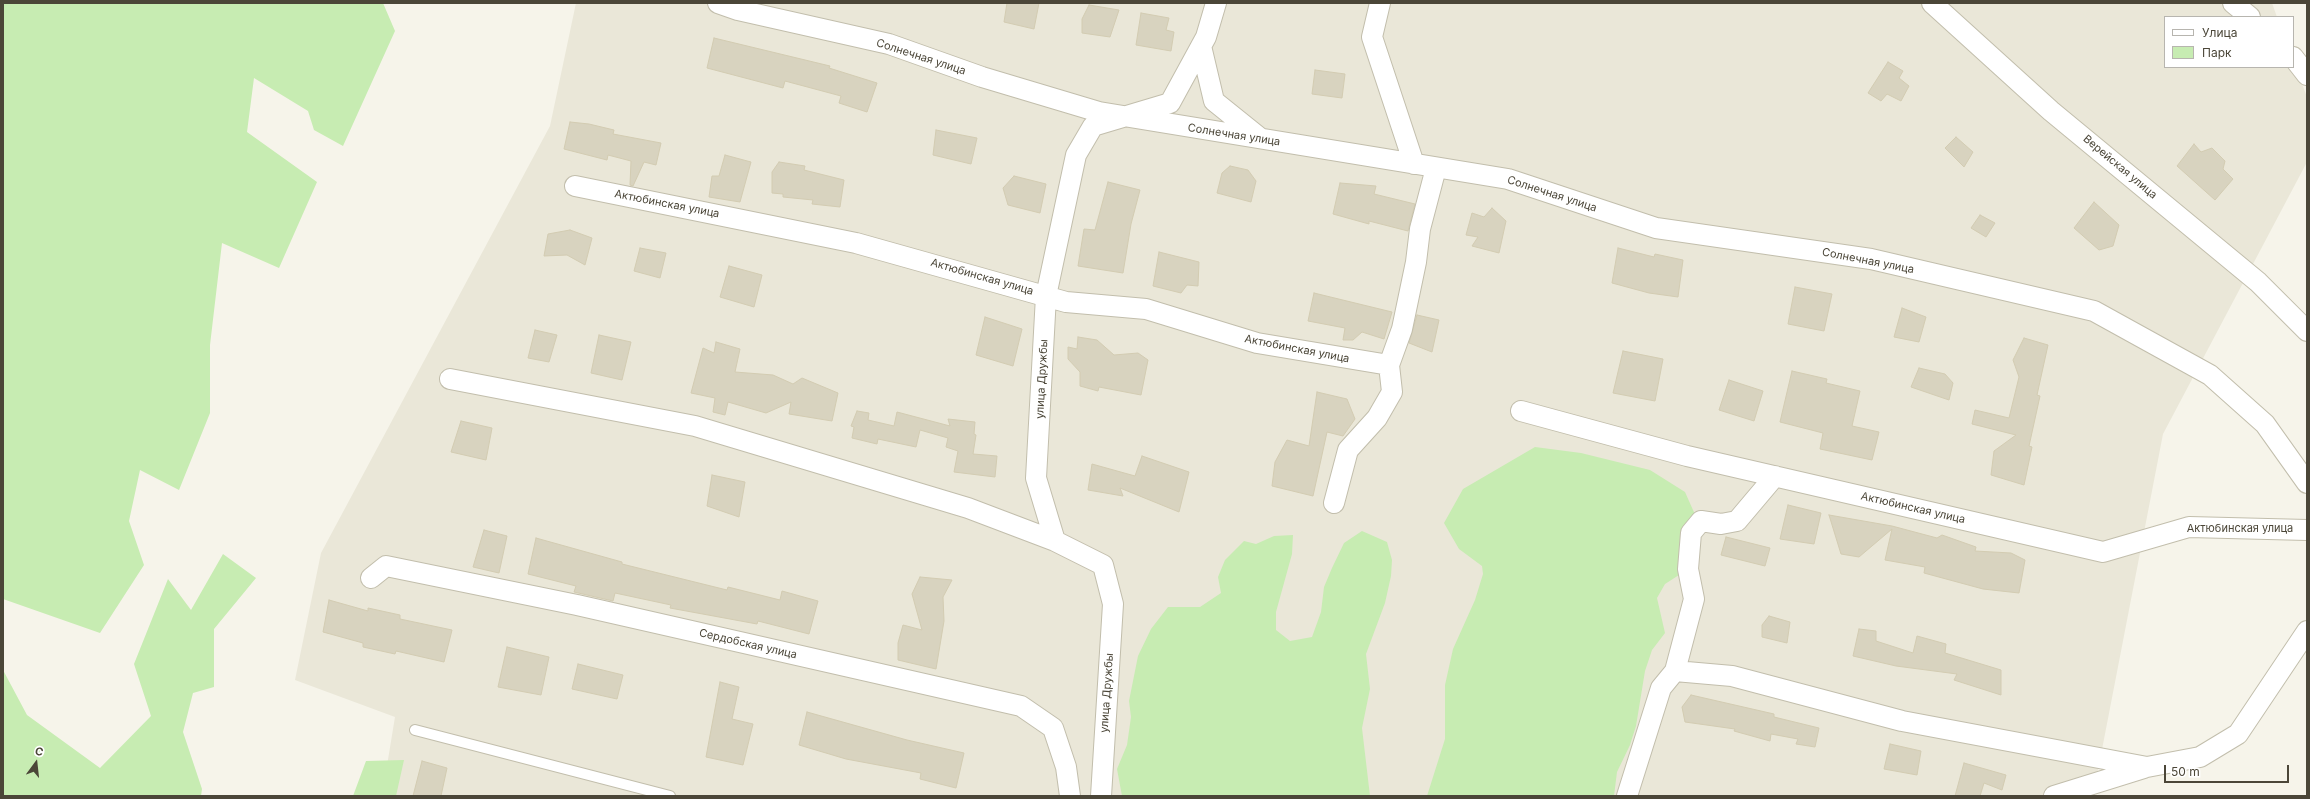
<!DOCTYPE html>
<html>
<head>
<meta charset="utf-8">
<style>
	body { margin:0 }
	#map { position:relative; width:2310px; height:799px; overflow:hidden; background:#f6f4ea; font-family:Inter,sans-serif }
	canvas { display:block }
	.frame { position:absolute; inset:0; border:4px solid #4b4638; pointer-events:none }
	.legend { position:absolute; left:2164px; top:16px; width:130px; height:52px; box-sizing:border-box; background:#fff; border:1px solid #b7b5af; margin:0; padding:5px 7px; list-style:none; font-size:12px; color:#4b4638 }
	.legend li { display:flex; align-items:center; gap:8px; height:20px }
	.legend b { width:20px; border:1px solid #b7b5af }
	.north { position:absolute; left:16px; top:743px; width:40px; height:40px; -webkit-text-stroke:3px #fff; paint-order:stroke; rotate:15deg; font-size:11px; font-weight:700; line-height:16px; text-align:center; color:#4b4638 }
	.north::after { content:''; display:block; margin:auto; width:14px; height:18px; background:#4b4638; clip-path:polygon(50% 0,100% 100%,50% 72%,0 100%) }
	.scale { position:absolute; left:2164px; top:765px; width:125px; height:18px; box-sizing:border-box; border:2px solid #4b4638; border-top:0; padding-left:5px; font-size:12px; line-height:14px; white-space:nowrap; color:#4b4638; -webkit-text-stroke:3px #fff; paint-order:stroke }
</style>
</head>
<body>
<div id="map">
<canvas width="2310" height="799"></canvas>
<div class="frame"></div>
<ul class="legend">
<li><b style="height:5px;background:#fff"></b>Улица</li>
<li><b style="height:11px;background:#c7ecb2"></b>Парк</li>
</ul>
<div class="north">С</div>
<div class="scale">50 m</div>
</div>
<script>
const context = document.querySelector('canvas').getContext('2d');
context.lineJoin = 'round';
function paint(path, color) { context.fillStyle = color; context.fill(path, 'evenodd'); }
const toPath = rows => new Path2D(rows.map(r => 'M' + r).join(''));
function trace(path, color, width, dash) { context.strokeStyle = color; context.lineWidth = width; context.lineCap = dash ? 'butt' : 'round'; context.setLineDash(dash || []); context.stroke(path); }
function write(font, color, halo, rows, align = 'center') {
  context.font = font + ' Inter,sans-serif'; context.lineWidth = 3; context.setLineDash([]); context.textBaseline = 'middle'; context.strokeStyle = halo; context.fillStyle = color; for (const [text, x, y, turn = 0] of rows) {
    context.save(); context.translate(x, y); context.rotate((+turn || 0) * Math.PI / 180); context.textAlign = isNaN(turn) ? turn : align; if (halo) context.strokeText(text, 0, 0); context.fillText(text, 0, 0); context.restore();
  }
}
const residential = toPath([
	[576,3,2272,3,2277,17,2165,17,2165,67,2293,67,2293,60,2307,97,2307,162,2163,434,2093,796,382,796,395,717,295,680,321,553,550,126]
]);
const green = toPath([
	[3,3,383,3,395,31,343,146,314,130,308,111,254,78,247,132,317,182,279,268,222,243,210,345,210,413,179,490,140,470,129,521,144,565,100,633,3,599],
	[1535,447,1581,453,1650,470,1685,492,1701,528,1679,575,1665,584,1657,598,1665,633,1652,650,1645,671,1636,726,1630,745,1617,772,1614,796,1427,796,1445,739,1445,685,1453,649,1475,600,1483,574,1482,566,1459,549,1444,523,1463,489],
	[1362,531,1387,542,1392,560,1391,576,1385,603,1366,654,1370,689,1362,728,1370,796,1122,796,1117,769,1127,745,1131,717,1129,701,1138,656,1151,629,1168,607,1200,607,1221,593,1218,577,1225,560,1244,541,1256,544,1274,536,1293,535,1292,554,1276,612,1276,630,1290,641,1312,637,1321,612,1324,587,1332,568,1344,543],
	[223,554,256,578,214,629,214,687,193,693,183,732,202,789,201,796,3,796,3,670,27,715,100,768,151,716,134,664,168,579,191,610],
	[404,760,396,796,353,796,366,761]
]);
const building = toPath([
	[1007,3,1039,3,1034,29,1004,22,1007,3],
	[1089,5,1119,10,1110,37,1082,33,1082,19,1089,5],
	[1141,13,1169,18,1166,30,1174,32,1171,51,1136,45,1141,13],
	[714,38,830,66,829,68,877,83,867,112,839,103,841,96,785,81,783,88,707,68,714,38],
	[1888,62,1903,71,1899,78,1909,86,1901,101,1887,94,1881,101,1868,93,1888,62],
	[1315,70,1345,74,1342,98,1312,94,1315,70],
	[570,122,589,124,614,130,613,134,661,143,656,165,644,162,633,186,630,185,631,161,608,155,607,160,564,149,570,122],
	[936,130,977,138,971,164,933,155,936,130],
	[1956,137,1973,152,1964,167,1945,148,1956,137],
	[2194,144,2201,152,2212,148,2225,161,2223,169,2233,179,2215,200,2177,166,2194,144],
	[725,155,751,162,740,202,709,197,712,176,719,176,725,155],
	[779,162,805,166,804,170,844,180,840,207,812,204,813,200,783,197,783,194,772,193,772,172,779,162],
	[1230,166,1248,170,1256,181,1251,202,1217,193,1222,173,1230,166],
	[1014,176,1046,184,1040,213,1008,205,1003,188,1014,176],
	[1108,182,1140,190,1131,224,1123,273,1078,266,1084,229,1095,230,1108,182],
	[1340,183,1376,186,1374,194,1415,204,1408,231,1369,221,1369,224,1333,214,1340,183],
	[2094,202,2119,225,2113,246,2099,250,2074,228,2094,202],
	[1492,208,1506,221,1499,253,1472,246,1478,237,1466,235,1472,213,1484,217,1492,208],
	[1980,215,1995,223,1986,237,1971,228,1980,215],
	[570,230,592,238,585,265,567,255,544,256,548,234,570,230],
	[640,248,666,253,660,278,634,271,640,248],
	[1618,248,1654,257,1655,254,1683,260,1678,297,1649,293,1612,283,1618,248],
	[1159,252,1199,262,1198,286,1187,285,1181,293,1153,286,1159,252],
	[729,266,762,275,754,307,720,297,729,266],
	[1795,287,1832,294,1824,331,1788,324,1795,287],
	[1314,293,1392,312,1384,339,1362,332,1353,340,1343,340,1345,328,1308,321,1314,293],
	[1902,308,1926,317,1919,342,1894,337,1902,308],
	[1417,315,1439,320,1432,352,1409,343,1417,315],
	[985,317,1022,329,1013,366,976,355,985,317],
	[535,330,557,335,549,362,528,358,535,330],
	[599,335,631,342,622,380,591,373,599,335],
	[1078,337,1097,340,1114,355,1138,353,1148,360,1141,395,1099,387,1098,391,1080,386,1080,372,1068,359,1068,347,1077,349,1078,337],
	[2024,338,2048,345,2037,395,2040,396,2029,446,2032,447,2024,485,1991,475,1994,451,2016,435,1972,424,1975,410,2009,418,2019,377,2013,360,2024,338],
	[716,342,740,349,735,372,773,375,793,384,802,378,838,393,832,421,789,414,791,402,766,413,728,402,725,415,713,412,715,398,691,393,703,348,714,353,716,342],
	[1623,351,1663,359,1655,401,1613,393,1623,351],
	[1919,368,1945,374,1953,383,1949,400,1911,387,1919,368],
	[1792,371,1827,379,1826,383,1860,391,1852,426,1879,432,1872,460,1820,449,1823,433,1780,422,1792,371],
	[1729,380,1763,391,1754,421,1719,410,1729,380],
	[1317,392,1347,399,1355,419,1343,436,1327,432,1313,496,1272,486,1275,462,1287,440,1309,446,1317,392],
	[857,411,869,413,868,420,894,426,897,412,950,426,948,419,975,422,974,434,976,435,973,454,997,456,995,477,954,472,958,451,946,447,948,438,920,430,916,447,878,439,877,444,852,438,854,427,851,426,857,411],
	[461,421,492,428,486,460,451,452,461,421],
	[1142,456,1189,472,1179,512,1120,488,1123,496,1088,490,1092,464,1135,476,1142,456],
	[712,475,745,482,739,517,707,506,712,475],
	[1788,505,1821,513,1814,544,1780,539,1788,505],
	[1829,515,1892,526,1937,538,1942,535,1976,547,1975,551,2011,553,2025,560,2019,593,1983,589,1924,573,1925,567,1885,560,1892,529,1859,557,1841,554,1829,515],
	[484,530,507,536,499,573,473,567,484,530],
	[1726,537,1770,548,1765,566,1721,555,1726,537],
	[536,538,622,562,622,564,727,590,728,587,780,600,782,591,818,601,809,634,758,621,757,624,670,608,671,605,615,593,613,601,574,592,576,586,528,574,536,538],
	[920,577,952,580,943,597,944,621,936,669,898,660,898,643,903,625,922,630,912,594,920,577],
	[329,600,368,611,368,608,400,615,400,619,452,630,444,662,396,651,395,654,363,647,363,643,323,632,329,600],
	[1769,616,1790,622,1787,643,1762,637,1762,625,1769,616],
	[1859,629,1876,631,1876,641,1913,653,1917,636,1946,644,1945,653,2001,670,2001,695,1954,680,1957,674,1896,666,1853,656,1859,629],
	[507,647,549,657,541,695,498,687,507,647],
	[578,664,623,675,617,699,572,689,578,664],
	[720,682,739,687,732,719,753,724,743,765,706,757,720,682],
	[1691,695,1774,714,1774,717,1819,728,1815,747,1796,744,1798,739,1771,734,1770,741,1734,731,1735,729,1685,722,1682,707,1691,695],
	[807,712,907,740,964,753,956,788,920,779,921,773,846,759,799,745,807,712],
	[1890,744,1921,751,1917,775,1884,769,1890,744],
	[422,761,447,768,441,796,413,796,422,761],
	[1964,763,2006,775,2002,790,1984,783,1980,796,1955,796,1964,763]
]);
const service = toPath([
	[415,730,670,796]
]);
const minor = toPath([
	[718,3,738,10,889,44,982,77,1099,112,1508,179,1656,228,1871,259,2094,311,2210,375,2265,424,2307,483],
	[1380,3,1372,37,1414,164],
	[1932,3,2051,111,2258,282,2307,331],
	[2233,3,2250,17],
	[1201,46,1214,101,1260,138],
	[2293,57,2307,75],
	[575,186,856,243,1066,302,1146,309,1257,343,1389,365],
	[450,379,695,426,968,508,1055,541],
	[1521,411,1687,456,2103,552,2189,527,2307,530],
	[1334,503,1348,450,1377,418,1392,392,1389,365,1402,329,1416,262,1420,229,1436,168],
	[371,578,386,566,577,605,1021,706,1053,728,1066,767,1070,796],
	[1675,671,1694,599,1688,569,1691,533,1701,521,1721,524,1737,521,1775,476],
	[1101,796,1113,604,1103,565,1055,541,1036,478,1046,296,1076,155,1093,126,1170,103,1206,37,1216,3],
	[1627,796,1661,688,1675,671,1732,676,1902,721,2147,767,2200,757,2238,734,2307,631],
	[2054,796,2144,768]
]);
const streetNames = [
	["Солнечная улица",921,57,18],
	["Солнечная улица",1234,135,9],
	["Верейская улица",2120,167,40],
	["Солнечная улица",1552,194,18],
	["Актюбинская улица",667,204,11],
	["Солнечная улица",1868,261,11],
	["Актюбинская улица",982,277,16],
	["Актюбинская улица",1297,349,11],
	["улица Дружбы",1042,379,-87],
	["Актюбинская улица",1913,508,13],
	["Актюбинская улица",2240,529],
	["Сердобская улица",748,644,13],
	["улица Дружбы",1107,693,-86]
];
paint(residential, '#eae7d8');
paint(green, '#c7ecb2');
paint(building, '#d8d3bf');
trace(building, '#d3ccb2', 1);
trace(service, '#c2beac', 12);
trace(minor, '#c2beac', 22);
trace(service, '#fff', 10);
trace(minor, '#fff', 20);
write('11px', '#4b4638', '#fff', streetNames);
</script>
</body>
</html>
